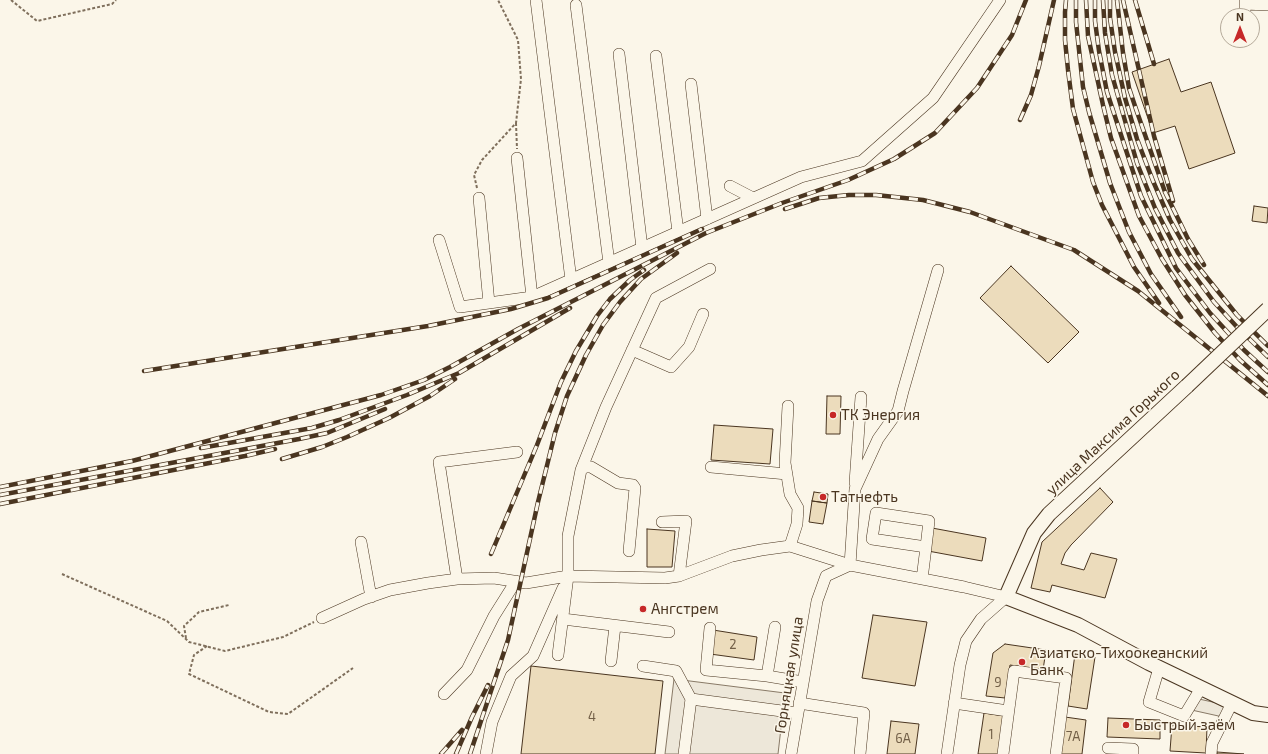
<!DOCTYPE html>
<html>
<head>
<meta charset="utf-8">
<style>
	body { margin:0 }
	#map { position:relative; width:1268px; height:754px; overflow:hidden; background:#fbf6e9; font-family:"Exo 2",sans-serif }
	canvas { display:block }
	.north { position:absolute; left:1220px; top:8px; width:40px; height:40px; box-sizing:border-box; background:#fbf6e9; border:1px solid #b4a999; border-radius:50%; rotate:0deg; font-size:11px; font-weight:700; line-height:16px; text-align:center; color:#4a3520 }
	.north::after { content:''; display:block; margin:auto; width:14px; height:18px; background:#c62828; clip-path:polygon(50% 0,100% 100%,50% 72%,0 100%) }
</style>
</head>
<body>
<div id="map">
<canvas width="1268" height="754"></canvas>
<div class="north">N</div>
</div>
<script>
const context = document.querySelector('canvas').getContext('2d');
context.lineJoin = 'round';
function paint(path, color) { context.fillStyle = color; context.fill(path, 'evenodd'); }
const toPath = rows => new Path2D(rows.map(r => 'M' + r).join(''));
function trace(path, color, width, dash) { context.strokeStyle = color; context.lineWidth = width; context.lineCap = dash ? 'butt' : 'round'; context.setLineDash(dash || []); context.stroke(path); }
function write(font, color, halo, rows, align = 'center') {
  context.font = font + ' "Exo 2",sans-serif'; context.lineWidth = 3; context.setLineDash([]); context.textBaseline = 'middle'; context.strokeStyle = halo; context.fillStyle = color; for (const [text, x, y, turn = 0] of rows) {
    context.save(); context.translate(x, y); context.rotate((+turn || 0) * Math.PI / 180); context.textAlign = isNaN(turn) ? turn : align; if (halo) context.strokeText(text, 0, 0); context.fillText(text, 0, 0); context.restore();
  }
}
const parking = toPath([
	[674,679,785,693,778,754,665,754,674,679],
	[1190,697,1226,705,1223,717,1187,709,1190,697]
]);
const building = toPath([
	[1169,59,1181,92,1211,82,1235,153,1189,169,1175,126,1153,133,1132,72,1169,59],
	[1254,206,1268,208,1267,223,1252,221,1254,206],
	[1011,266,1079,332,1048,363,980,298,1011,266],
	[827,396,841,396,840,434,826,434,827,396],
	[714,425,773,429,770,464,711,460,714,425],
	[1100,488,1113,502,1071,545,1065,553,1061,564,1084,570,1091,553,1117,559,1105,598,1052,585,1050,592,1031,588,1042,542,1100,488],
	[814,492,828,494,827,503,812,501,814,492],
	[812,501,827,503,823,524,809,522,812,501],
	[932,528,986,538,982,561,928,551,932,528],
	[647,529,675,531,672,567,647,567,647,529],
	[873,615,927,622,915,686,862,678,873,615],
	[713,630,757,637,754,660,710,654,713,630],
	[1005,644,1046,650,1043,670,1010,665,1005,698,986,696,993,653,1005,644],
	[1075,654,1095,657,1087,709,1068,706,1075,654],
	[531,666,663,681,655,754,521,754,531,666],
	[984,713,1005,716,999,754,978,754,984,713],
	[1065,717,1086,720,1082,754,1060,754,1065,717],
	[1108,718,1160,720,1160,739,1107,737,1108,718],
	[891,721,919,724,915,754,887,754,891,721],
	[1172,725,1207,727,1206,753,1170,751,1172,725],
	[1217,752,1244,754,1217,754,1217,752]
]);
const path = toPath([
	[11,0,37,21,112,4,116,0],
	[516,123,517,149],
	[477,188,474,175,482,160,516,123,521,79,518,40,498,0],
	[62,574,167,621,189,642,225,651,283,637,314,622],
	[186,638,184,626,199,612,229,605],
	[207,646,194,655,189,674,269,712,288,714,353,668]
]);
const minor = toPath([
	[536,0,571,280],
	[1245,0,1245,16],
	[1245,4,1268,5],
	[576,5,609,263],
	[619,54,642,248],
	[656,56,678,232],
	[691,84,707,219],
	[517,158,532,297],
	[730,186,753,198],
	[479,198,489,303],
	[439,240,460,307,532,297,801,177,862,161,933,98,1000,0],
	[632,350,671,367,689,347,703,314],
	[788,406,785,463,790,494,798,508,797,524,790,546,850,565,855,489,878,439,898,411,903,391,938,270],
	[711,467,787,474],
	[581,470,606,407,656,298,710,269],
	[855,483,861,397],
	[662,522,686,521,679,576],
	[361,542,371,597],
	[457,579,439,462,517,452],
	[922,579,926,547,929,521,876,513,872,539,926,547],
	[322,618,364,599,390,590,428,583,457,579,494,578,526,583,568,576,665,578,679,576,732,556,761,550,790,546],
	[563,619,669,632],
	[775,627,767,676,803,682],
	[710,628,706,670,767,676],
	[558,655,568,576,568,536,581,470,585,467,591,467,618,483,633,485,635,488,629,551],
	[611,661,615,626],
	[643,666,676,671,691,699,684,754],
	[1159,668,1149,702,1184,716,1201,688],
	[444,694,467,670,494,616,516,581],
	[691,699,797,713],
	[799,703,864,713,860,754],
	[954,703,1008,711],
	[1108,748,1133,749,1133,754],
	[486,754,492,722,511,676,533,656,563,588],
	[791,754,817,601,826,576,850,565,964,587,1006,597],
	[947,754,960,665,966,641,981,619,1006,597],
	[1003,754,1014,671,1066,678,1056,754],
	[1211,754,1212,743,1232,703]
]);
const major = toPath([
	[1187,386,1049,514,1034,533,1006,597,1078,625,1149,663,1253,713,1268,715]
]);
const rail = toPath([
	[1066,0,1065,12,1065,40,1068,70,1073,109,1093,182,1102,205,1134,267,1159,303],
	[1076,0,1076,22,1083,87,1089,112,1110,183,1129,232,1151,274,1181,317],
	[1086,0,1088,36,1103,105,1111,138,1139,216,1162,259,1185,295,1215,333,1240,360,1268,385],
	[1095,0,1095,21,1099,51,1107,92,1141,196,1176,268,1210,313,1244,350,1268,372],
	[1103,0,1105,33,1112,75,1137,163,1155,208,1178,253,1214,302,1237,327,1268,357],
	[1110,0,1110,18,1115,52,1125,98,1137,139,1153,181,1170,220,1192,259,1237,315,1268,346],
	[1117,0,1123,53,1129,88,1136,109,1165,192,1188,239,1204,265],
	[1123,0,1154,136,1173,201],
	[1135,0,1154,64],
	[1020,120,1031,95,1039,66,1054,0],
	[785,209,819,198,849,195,876,195,923,200,970,212,1074,250,1138,291,1268,396],
	[144,371,428,326,511,309,548,298,702,229],
	[201,448,312,428,339,420,407,395,459,373,570,308],
	[282,459,322,447,347,437,389,418,430,396,455,379],
	[0,487,132,461,381,395,424,380,450,367,518,329,706,233,782,203,848,180,894,159,935,133,977,88,1012,35,1026,0],
	[0,495,299,439,327,433,385,409],
	[0,504,245,456,275,449],
	[491,554,537,445,561,382,576,351,597,316,610,299,630,280,644,270],
	[441,754,462,730],
	[456,754,472,717,488,685],
	[470,754,508,640,538,502,555,433,567,396,586,355,603,325,620,302,641,279,677,253]
]);
const majorBridge = toPath([
	[1187,386,1268,309]
]);
const markers = [
	[833,415,4,"#c62828"],
	[823,497,4,"#c62828"],
	[643,609,4,"#c62828"],
	[1022,662,4,"#c62828"],
	[1126,725,4,"#c62828"]
];
const numberNames = [
	["2",733,645],
	["9",998,683],
	["4",592,717],
	["1",991,735],
	["7А",1073,737],
	["6А",903,739]
];
const poiNames = [
	["ТК Энергия",841,415],
	["Татнефть",831,497],
	["Ангстрем",651,609],
	["Азиатско-Тихоокеанский",1030,653],
	["Банк",1030,670],
	["Быстрый заём",1134,725]
];
const streetNames = [
	["улица Максима Горького",1113,432,-43],
	["Горняцкая улица",789,675,-81]
];
paint(parking, '#ede7d9');
trace(parking, '#887966', 1);
paint(building, '#ecdcbc');
trace(building, '#4a3520', 1);
trace(minor, '#4a3520', 12);
trace(major, '#4a3520', 16);
trace(path, '#7f6f5c', 2, [3, 2]);
trace(minor, '#fbf6e9', 11);
trace(major, '#fbf6e9', 14);
trace(rail, '#4a3520', 4.5);
trace(rail, '#fbf6e9', 3, [9]);
trace(majorBridge, '#4a3520', 16, []);
trace(majorBridge, '#fbf6e9', 14);
for (const [x, y, r, color] of markers) { const dot = new Path2D(); dot.arc(x, y, r, 0, 2 * Math.PI); context.fillStyle = color; context.fill(dot); trace(dot, '#fbf6e9', 1.5); }
write('13px', '#725f47', null, numberNames);
write('15px', '#4a3520', '#fbf6e9', poiNames, 'left');
write('15px', '#4a3520', '#fbf6e9', streetNames);
</script>
</body>
</html>
